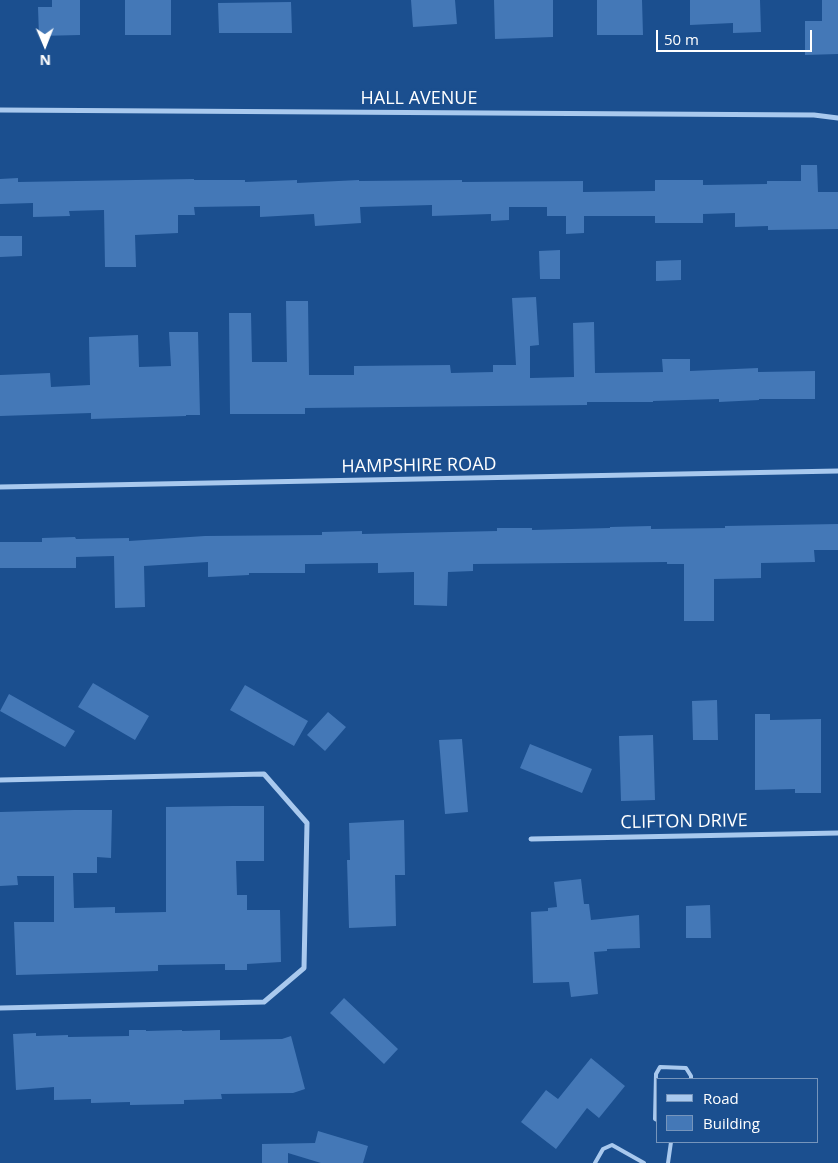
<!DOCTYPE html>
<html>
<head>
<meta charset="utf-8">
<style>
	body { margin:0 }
	#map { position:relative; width:838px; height:1163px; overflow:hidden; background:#1b4f8f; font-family:"Open Sans",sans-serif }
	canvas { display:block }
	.legend { position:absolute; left:656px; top:1078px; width:162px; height:65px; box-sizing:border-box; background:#1b4f8f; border:1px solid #7695bc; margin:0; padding:6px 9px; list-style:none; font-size:15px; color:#fff }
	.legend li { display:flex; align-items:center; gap:10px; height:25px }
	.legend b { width:25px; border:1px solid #7695bc }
	.north { position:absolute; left:20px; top:20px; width:50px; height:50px; -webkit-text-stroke:4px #1b4f8f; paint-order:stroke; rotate:179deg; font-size:14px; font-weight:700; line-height:20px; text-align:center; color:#fff }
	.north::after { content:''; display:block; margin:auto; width:18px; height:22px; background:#fff; clip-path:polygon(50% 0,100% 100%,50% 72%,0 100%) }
	.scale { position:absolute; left:656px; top:30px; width:156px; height:22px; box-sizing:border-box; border:2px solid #fff; border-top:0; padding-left:6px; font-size:15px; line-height:18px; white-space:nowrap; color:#fff; -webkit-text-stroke:4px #1b4f8f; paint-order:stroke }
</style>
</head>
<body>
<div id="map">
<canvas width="838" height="1163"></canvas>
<ul class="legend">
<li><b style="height:6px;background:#a9c9ee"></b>Road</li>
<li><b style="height:14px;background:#4478b7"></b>Building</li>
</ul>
<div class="north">N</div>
<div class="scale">50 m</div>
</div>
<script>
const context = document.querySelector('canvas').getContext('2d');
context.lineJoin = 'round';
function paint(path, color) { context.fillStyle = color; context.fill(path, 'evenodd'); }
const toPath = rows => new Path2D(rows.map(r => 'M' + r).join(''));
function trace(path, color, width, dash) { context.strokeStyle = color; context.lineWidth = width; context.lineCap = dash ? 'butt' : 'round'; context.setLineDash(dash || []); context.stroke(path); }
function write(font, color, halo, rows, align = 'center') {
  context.font = font + ' "Open Sans",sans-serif'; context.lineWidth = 4.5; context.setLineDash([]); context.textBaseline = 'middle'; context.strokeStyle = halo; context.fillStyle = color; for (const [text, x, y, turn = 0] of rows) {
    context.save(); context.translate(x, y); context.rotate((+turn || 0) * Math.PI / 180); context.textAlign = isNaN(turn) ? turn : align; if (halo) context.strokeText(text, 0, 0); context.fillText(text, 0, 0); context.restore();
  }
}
const building = toPath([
	[52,0,80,0,80,35,39,36,38,7,52,7],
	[125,0,171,0,171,35,125,35],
	[411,0,455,0,457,24,413,27],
	[494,0,553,0,553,37,495,39],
	[597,0,642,0,643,35,597,35],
	[690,0,760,0,761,32,733,33,733,23,690,25],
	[822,0,838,0,838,54,805,55,805,21,822,21],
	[291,2,292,33,219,33,218,3],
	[801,165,817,165,818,192,838,192,838,229,768,230,768,226,735,227,735,213,703,214,703,223,655,223,655,216,584,216,584,233,566,234,566,216,547,216,547,207,509,207,509,220,491,221,491,214,432,216,432,205,360,207,361,223,315,226,314,214,260,217,260,206,194,207,195,215,178,215,178,233,135,235,136,267,105,267,104,210,69,211,70,216,33,217,33,203,0,204,0,179,18,178,18,182,194,179,194,180,245,180,245,182,297,180,297,183,359,180,359,181,462,180,462,182,583,181,583,192,655,191,655,180,703,180,703,185,767,184,767,181,801,181],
	[0,236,22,236,22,256,0,257],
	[560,250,560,279,540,279,539,251],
	[681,260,681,280,656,281,656,261],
	[536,297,539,345,530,346,530,378,574,377,573,323,594,322,595,373,663,372,662,359,690,359,690,371,758,368,758,372,815,371,815,399,759,399,759,400,719,402,719,399,653,401,653,402,587,402,587,405,305,408,305,414,230,414,229,313,251,313,252,362,287,362,286,301,308,301,309,375,354,375,354,366,450,365,451,373,493,372,493,365,516,365,512,298],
	[169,332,198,332,200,415,186,415,186,416,91,419,91,413,0,416,0,375,50,373,51,387,90,385,89,337,138,335,139,367,171,366],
	[838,524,838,550,814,550,815,562,761,563,761,578,714,579,714,621,684,621,684,564,667,564,667,562,473,564,473,571,448,572,447,606,414,605,414,572,378,573,378,563,305,564,305,573,249,573,249,575,208,577,208,562,144,566,145,607,115,608,114,556,76,557,76,568,0,568,0,542,42,542,42,538,75,537,76,539,129,538,129,541,205,536,322,535,322,532,362,531,362,534,497,531,497,528,532,528,532,530,610,528,610,527,651,526,651,529,725,528,725,526],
	[93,683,149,716,135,740,78,707],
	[245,685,308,721,294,746,230,710],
	[9,694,75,731,65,747,0,711],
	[717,700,718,740,693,740,692,701],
	[328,712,346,727,325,751,307,735],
	[755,714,770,714,770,720,821,719,821,793,795,793,795,789,755,790],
	[653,735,655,800,621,801,619,736],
	[462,739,468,812,445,814,439,740],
	[530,744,592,769,582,793,520,768],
	[232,806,264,806,264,861,236,861,237,895,247,895,247,910,280,910,281,962,247,964,247,970,225,970,225,964,158,965,158,971,16,975,14,922,54,922,54,876,17,876,18,885,0,886,0,812,74,810,112,810,111,858,97,857,97,873,73,873,74,908,115,907,115,913,166,912,166,807],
	[404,820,405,875,395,875,396,926,349,928,347,860,350,860,349,823],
	[581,879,584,904,589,904,591,920,639,915,640,948,607,949,607,951,594,952,598,994,571,997,569,982,533,983,531,912,548,911,548,908,557,907,554,882],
	[710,905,711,938,686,938,686,906],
	[344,998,398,1049,384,1064,330,1013],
	[129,1030,146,1030,146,1031,182,1030,182,1031,220,1030,220,1040,282,1039,291,1036,305,1089,293,1093,221,1094,222,1099,184,1100,184,1104,130,1105,130,1102,91,1103,91,1099,54,1100,54,1087,16,1090,13,1034,36,1033,36,1036,68,1035,68,1037,129,1036],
	[591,1058,625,1086,599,1118,587,1108,556,1149,521,1122,546,1090,558,1099],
	[318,1131,368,1146,363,1163,321,1163,288,1153,288,1163,262,1163,262,1144,315,1143]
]);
const lane = toPath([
	[657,1120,655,1119,656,1074,660,1067,686,1068,691,1076,691,1079],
	[595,1163,603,1149,612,1145,644,1163],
	[668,1163,671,1142]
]);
const street = toPath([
	[0,110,814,115,838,118],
	[0,487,838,471],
	[0,780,264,774,307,823,304,968,264,1002,0,1008],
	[531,839,838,833]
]);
const streetNames = [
	["HALL AVENUE",419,99],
	["HAMPSHIRE ROAD",419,466,-1],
	["CLIFTON DRIVE",684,822,-1]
];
paint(building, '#4478b7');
trace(lane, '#a9c9ee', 4);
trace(street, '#a9c9ee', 5);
write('18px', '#fff', '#1b4f8f', streetNames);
</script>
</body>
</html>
